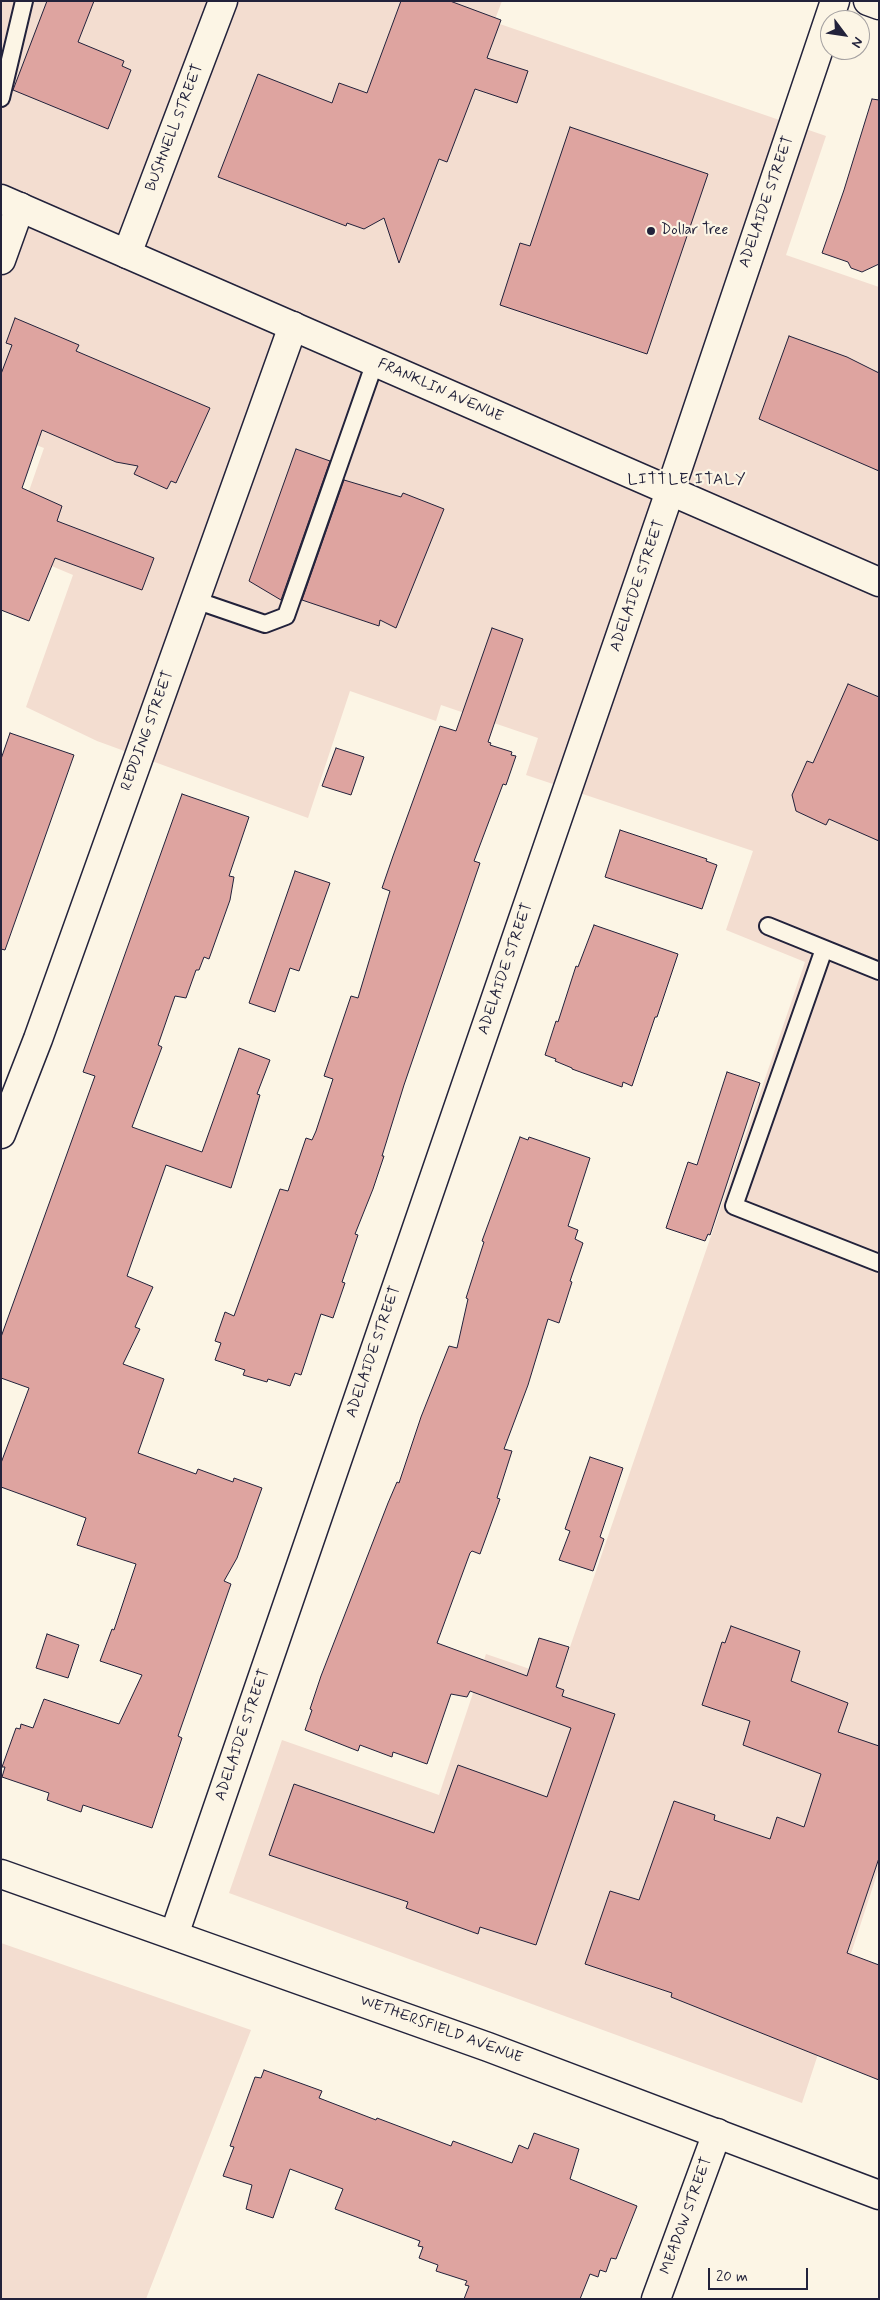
<!DOCTYPE html>
<html>
<head>
<meta charset="utf-8">
<style>
	body { margin:0 }
	#map { position:relative; width:880px; height:2300px; overflow:hidden; background:#fcf5e5; font-family:Mynerve,sans-serif }
	canvas { display:block }
	.frame { position:absolute; inset:0; border:2px solid #22223b; pointer-events:none }
	.north { position:absolute; left:820px; top:10px; width:50px; height:50px; box-sizing:border-box; background:#fcf5e5; border:1px solid #a5a1a1; border-radius:50%; rotate:121deg; font-size:14px; font-weight:700; line-height:20px; text-align:center; color:#22223b }
	.north::after { content:''; display:block; margin:auto; width:18px; height:22px; background:#22223b; clip-path:polygon(50% 0,100% 100%,50% 72%,0 100%) }
	.scale { position:absolute; left:708px; top:2268px; width:100px; height:22px; box-sizing:border-box; border:2px solid #22223b; border-top:0; padding-left:6px; font-size:15px; line-height:18px; white-space:nowrap; color:#22223b; -webkit-text-stroke:4px #fcf5e5; paint-order:stroke }
</style>
</head>
<body>
<div id="map">
<canvas width="880" height="2300"></canvas>
<div class="frame"></div>
<div class="north">N</div>
<div class="scale">20 m</div>
</div>
<script>
const context = document.querySelector('canvas').getContext('2d');
context.lineJoin = 'round';
function paint(path, color) { context.fillStyle = color; context.fill(path, 'evenodd'); }
const toPath = rows => new Path2D(rows.map(r => 'M' + r).join(''));
function trace(path, color, width, dash) { context.strokeStyle = color; context.lineWidth = width; context.lineCap = dash ? 'butt' : 'round'; context.setLineDash(dash || []); context.stroke(path); }
function write(font, color, halo, rows, align = 'center') {
  context.font = font + ' Mynerve,sans-serif'; context.lineWidth = 4.5; context.setLineDash([]); context.textBaseline = 'middle'; context.strokeStyle = halo; context.fillStyle = color; for (const [text, x, y, turn = 0] of rows) {
    context.save(); context.translate(x, y); context.rotate((+turn || 0) * Math.PI / 180); context.textAlign = isNaN(turn) ? turn : align; if (halo) context.strokeText(text, 0, 0); context.fillText(text, 0, 0); context.restore();
  }
}
const built = toPath([
	[1,1,502,1,494,22,826,136,786,255,879,287,879,1868,802,2103,229,1893,282,1740,439,1795,486,1654,559,1679,805,962,726,930,753,851,526,775,538,738,441,705,436,721,350,691,308,818,97,741,26,707,73,575,9,548,44,448,1,432],
	[1,1943,251,2030,146,2299,1,2299]
]);
const building = toPath([
	[47,1,94,1,78,42,124,61,122,66,131,70,108,129,13,90,47,1],
	[401,1,450,1,501,20,487,58,528,71,517,103,475,89,447,162,439,159,399,263,384,218,364,229,347,223,346,226,218,177,258,74,332,103,339,83,367,93,401,1],
	[872,99,879,100,879,264,862,272,851,268,848,262,822,253,844,190,872,99],
	[570,127,708,174,647,354,500,305,520,243,530,246,570,127],
	[15,318,79,345,76,351,210,408,176,483,171,481,167,489,134,474,138,466,116,462,42,430,22,488,62,506,57,521,154,558,142,590,55,558,29,621,1,610,1,374,12,345,6,343,15,318],
	[789,336,847,357,879,373,879,471,759,419,789,336],
	[296,449,330,461,281,600,249,581,296,449],
	[344,480,401,497,403,493,444,509,396,628,380,620,379,626,302,600,344,480],
	[492,628,523,639,488,742,491,743,490,745,512,752,511,755,516,756,506,785,503,784,474,861,480,863,404,1085,382,1156,384,1156,373,1189,355,1234,358,1235,342,1282,345,1283,333,1318,321,1314,301,1375,295,1373,290,1386,268,1379,267,1382,243,1375,245,1370,215,1360,221,1343,215,1341,225,1312,234,1316,280,1189,288,1191,306,1138,312,1140,316,1131,333,1079,324,1076,351,996,358,998,390,891,382,888,393,856,440,726,456,731,492,628],
	[848,684,879,697,879,841,829,819,826,825,796,811,792,795,807,761,813,763,848,684],
	[10,733,74,755,5,950,1,949,1,759,10,733],
	[336,748,364,757,351,795,322,786,336,748],
	[182,794,249,817,229,876,234,877,230,900,209,959,204,957,199,970,196,970,186,998,175,996,158,1045,162,1047,132,1127,202,1152,239,1048,270,1060,257,1094,260,1095,231,1188,166,1165,127,1276,153,1287,135,1327,140,1329,123,1364,164,1379,138,1453,196,1474,198,1469,233,1482,234,1478,262,1488,237,1558,224,1581,231,1584,178,1736,182,1738,152,1828,83,1805,81,1812,47,1800,49,1793,2,1777,5,1767,2,1767,16,1728,20,1729,21,1724,33,1728,44,1699,119,1724,142,1675,100,1661,112,1629,114,1630,136,1564,77,1545,86,1518,1,1487,1,1463,29,1388,1,1378,1,1337,95,1076,83,1072,182,794],
	[620,830,707,859,706,861,717,865,702,909,605,877,620,830],
	[295,871,330,883,299,971,290,968,275,1012,249,1003,295,871],
	[594,925,678,954,657,1017,655,1017,632,1086,623,1082,622,1087,572,1069,572,1068,555,1061,556,1059,545,1055,556,1021,558,1022,576,966,578,967,594,925],
	[727,1072,760,1083,710,1235,708,1234,705,1241,666,1228,688,1162,697,1165,727,1072],
	[520,1137,528,1140,529,1137,590,1158,568,1226,578,1230,575,1239,583,1243,570,1281,572,1282,559,1323,548,1319,528,1385,504,1449,512,1451,497,1498,500,1499,480,1554,472,1551,470,1553,437,1643,527,1676,539,1638,569,1647,556,1687,564,1690,562,1696,615,1714,536,1945,480,1927,478,1934,406,1908,408,1902,269,1855,294,1784,434,1833,458,1765,547,1797,571,1728,470,1691,467,1697,451,1694,427,1764,393,1752,392,1757,360,1745,358,1751,305,1730,312,1710,310,1709,321,1676,388,1503,397,1482,399,1483,421,1417,449,1346,457,1348,468,1299,466,1298,484,1242,482,1241,520,1137],
	[590,1457,623,1468,600,1537,604,1539,593,1571,559,1560,570,1531,565,1529,590,1457],
	[731,1626,800,1651,791,1681,848,1703,838,1732,879,1746,879,1858,847,1953,879,1965,879,2080,671,1997,672,1993,585,1964,610,1891,639,1900,674,1801,715,1815,714,1820,770,1839,777,1817,804,1827,821,1774,743,1745,750,1721,702,1705,722,1642,725,1643,731,1626],
	[47,1634,79,1645,68,1678,36,1668,47,1634],
	[264,2070,322,2091,319,2098,376,2120,377,2118,451,2146,453,2141,512,2163,519,2145,528,2149,534,2133,579,2149,570,2179,637,2206,616,2259,611,2258,606,2272,600,2270,598,2277,590,2274,580,2299,464,2299,469,2286,465,2285,467,2281,436,2271,438,2265,419,2258,423,2247,418,2246,420,2241,335,2209,343,2189,290,2169,273,2218,246,2209,252,2185,223,2176,234,2147,230,2146,255,2077,261,2078,264,2070]
]);
const service = toPath([
	[1,98,24,1],
	[195,600,265,624,286,616,375,362],
	[768,926,879,971],
	[824,949,734,1206,879,1263]
]);
const minor = toPath([
	[868,1,879,5],
	[127,254,223,1],
	[1,260,20,207],
	[1,1134,38,1039,293,326],
	[174,1935,670,491,835,1]
]);
const tertiary = toPath([
	[656,2299,717,2133]
]);
const secondary = toPath([
	[1,199,879,582]
]);
const primary = toPath([
	[1,1874,488,2047,879,2195]
]);
const markers = [
	[651,231,5,"#22223b"]
];
const streetNames = [
	["BUSHNELL STREET",175,128,-69],
	["ADELAIDE STREET",767,202,-71],
	["FRANKLIN AVENUE",440,391,24],
	["ADELAIDE STREET",638,586,-71],
	["REDDING STREET",148,731,-70],
	["ADELAIDE STREET",506,969,-71],
	["ADELAIDE STREET",374,1352,-71],
	["ADELAIDE STREET",243,1735,-71],
	["WETHERSFIELD AVENUE",441,2030,20],
	["MEADOW STREET",687,2216,-70]
];
const poiNames = [
	["Dollar Tree",661,231]
];
const neighbourhoodNames = [
	["LITTLE ITALY",687,481]
];
paint(built, '#f3ddd0');
paint(building, '#dea4a0');
trace(building, '#22223b', 1);
trace(service, '#22223b', 20);
trace(minor, '#22223b', 31);
trace(tertiary, '#22223b', 31);
trace(secondary, '#22223b', 31);
trace(primary, '#22223b', 31);
trace(service, '#fcf5e5', 16);
trace(minor, '#fcf5e5', 28);
trace(tertiary, '#fcf5e5', 28);
trace(secondary, '#fcf5e5', 28);
trace(primary, '#fcf5e5', 28);
for (const [x, y, r, color] of markers) { const dot = new Path2D(); dot.arc(x, y, r, 0, 2 * Math.PI); context.fillStyle = color; context.fill(dot); trace(dot, '#fcf5e5', 2); }
write('15px', '#22223b', '#fcf5e5', streetNames);
write('15px', '#22223b', '#fcf5e5', poiNames, 'left');
context.letterSpacing = '1px';
write('16px', '#22223b', '#fcf5e5', neighbourhoodNames);
context.letterSpacing = '0px';
</script>
</body>
</html>
